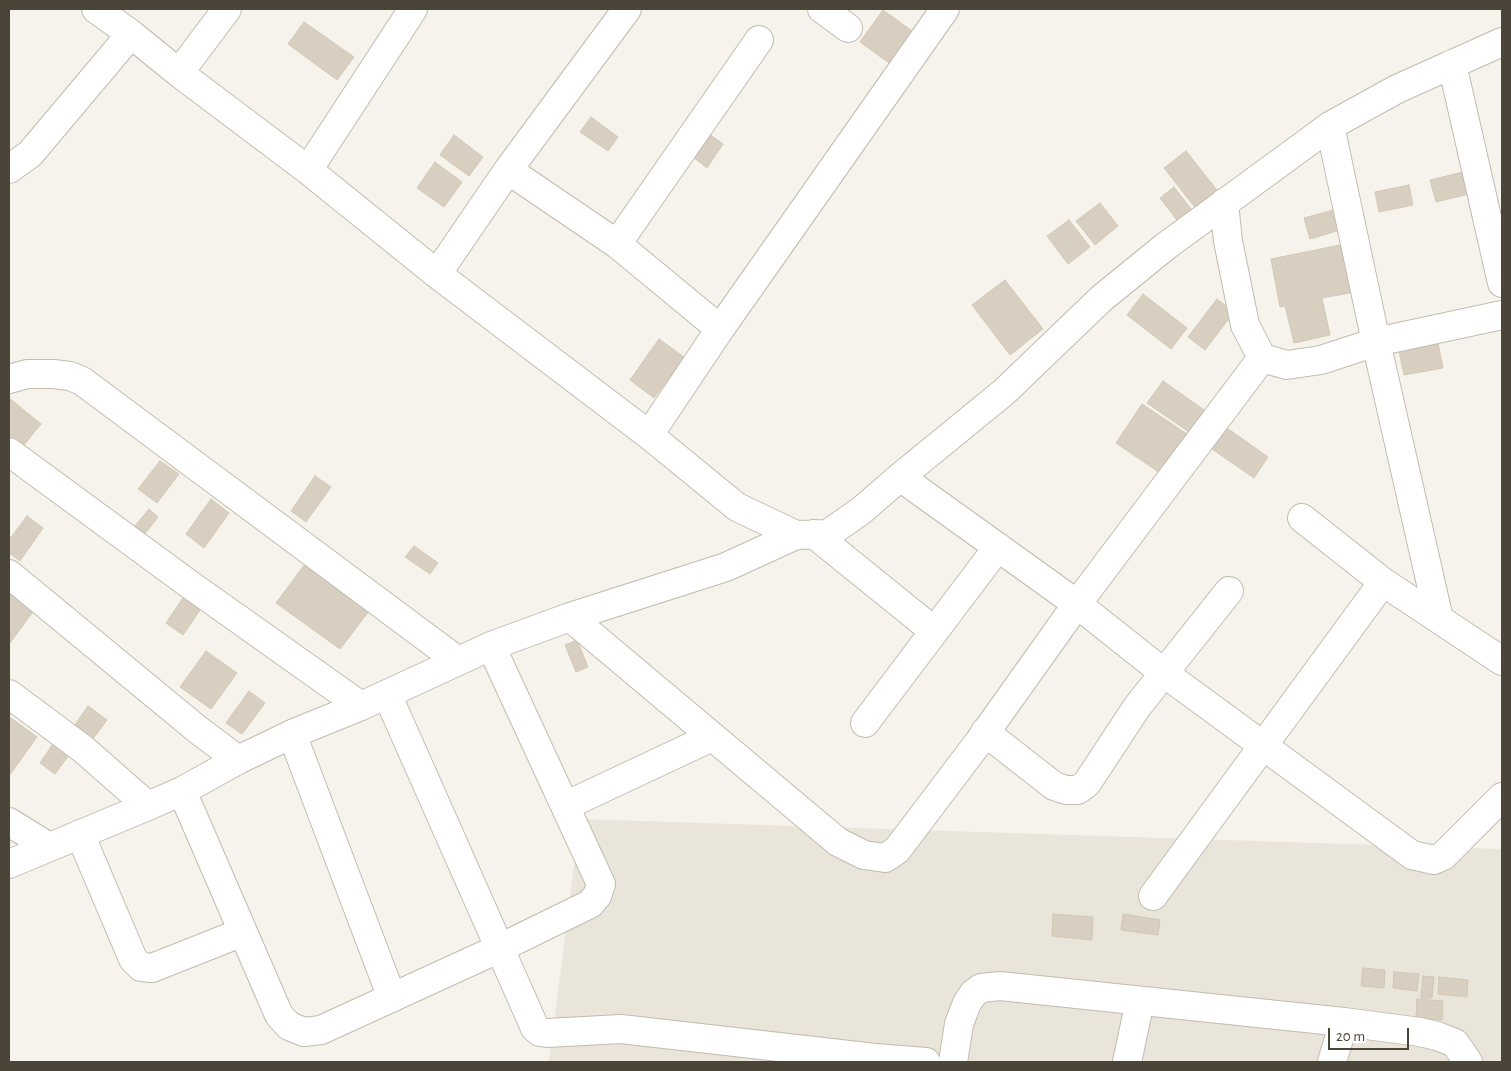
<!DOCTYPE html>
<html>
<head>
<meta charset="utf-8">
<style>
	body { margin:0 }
	#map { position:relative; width:1511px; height:1071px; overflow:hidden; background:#f6f3ec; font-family:"Alegreya Sans",sans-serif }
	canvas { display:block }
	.frame { position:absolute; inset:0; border:10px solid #4b4439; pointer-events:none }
	.scale { position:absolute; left:1328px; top:1028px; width:81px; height:22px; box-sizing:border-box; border:2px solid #4b4439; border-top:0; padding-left:6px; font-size:15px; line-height:18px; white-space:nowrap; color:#4b4439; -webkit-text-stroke:4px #fff; paint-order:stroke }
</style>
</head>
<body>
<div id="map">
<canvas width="1511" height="1071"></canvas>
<div class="frame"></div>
<div class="scale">20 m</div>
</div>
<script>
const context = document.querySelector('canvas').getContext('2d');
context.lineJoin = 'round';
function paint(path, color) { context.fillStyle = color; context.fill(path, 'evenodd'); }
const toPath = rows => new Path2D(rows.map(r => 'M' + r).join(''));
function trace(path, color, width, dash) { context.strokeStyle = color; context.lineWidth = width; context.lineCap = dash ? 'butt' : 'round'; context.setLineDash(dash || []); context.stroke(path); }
const residential = toPath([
	[580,819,1502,849,1502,1062,549,1062]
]);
const building = toPath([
	[883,10,919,36,896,68,860,42,883,10],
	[304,22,354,57,337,80,288,44,304,22],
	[591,117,618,137,608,151,580,132,591,117],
	[709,134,723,144,707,168,693,157,709,134],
	[454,135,483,157,469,176,440,155,454,135],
	[1186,151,1220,194,1198,211,1164,168,1186,151],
	[435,162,462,182,444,207,417,188,435,162],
	[1467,171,1473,193,1436,202,1430,180,1467,171],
	[1409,185,1413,205,1379,212,1375,192,1409,185],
	[1174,187,1194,213,1180,224,1160,198,1174,187],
	[1100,203,1118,226,1095,245,1076,221,1100,203],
	[1341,208,1347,228,1310,239,1304,218,1341,208],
	[1069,220,1090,247,1068,264,1047,236,1069,220],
	[1345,244,1355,292,1322,298,1330,335,1294,343,1285,306,1280,307,1271,259,1345,244],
	[1005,280,1043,329,1010,355,972,305,1005,280],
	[1143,294,1187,328,1171,349,1127,315,1143,294],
	[1217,299,1234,312,1205,350,1188,337,1217,299],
	[1437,338,1443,368,1404,375,1398,346,1437,338],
	[659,339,684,357,654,398,630,380,659,339],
	[1163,381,1204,410,1189,432,1147,403,1163,381],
	[9,398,41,424,19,451,9,443,9,398],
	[1142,404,1187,434,1160,473,1116,443,1142,404],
	[1227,428,1268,457,1254,478,1212,449,1227,428],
	[160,461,179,474,157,503,138,489,160,461],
	[315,476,331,487,306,522,291,511,315,476],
	[211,499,229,513,204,548,186,534,211,499],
	[149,509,158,517,140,540,130,532,149,509],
	[27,516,43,528,20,561,9,553,9,540,27,516],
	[414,546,438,563,430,574,405,557,414,546],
	[305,564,369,611,340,649,276,603,305,564],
	[189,589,206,601,183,635,166,623,189,589],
	[9,590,35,609,10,643,9,642,9,590],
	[577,640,588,667,576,672,565,645,577,640],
	[206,651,237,673,211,709,180,687,206,651],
	[249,691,265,703,242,734,226,723,249,691],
	[88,706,107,720,90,743,72,729,88,706],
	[11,718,37,737,9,776,9,721,11,718],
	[59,735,75,747,55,774,40,763,59,735],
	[1053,914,1093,917,1092,940,1052,936,1053,914],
	[1123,914,1160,920,1158,935,1121,930,1123,914],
	[1363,968,1385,970,1384,988,1361,986,1363,968],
	[1394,972,1419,974,1417,991,1393,988,1394,972],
	[1423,976,1434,977,1432,998,1421,998,1423,976],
	[1439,977,1468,980,1467,997,1438,994,1439,977],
	[1417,999,1443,1001,1442,1020,1416,1018,1417,999]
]);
const minor = toPath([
	[96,9,131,34,179,73,308,170,437,274,649,435,737,507,796,535,828,534,862,510,900,477,1004,392,1102,298,1166,246,1330,126,1397,89,1502,42],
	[627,9,508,170,617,244,720,329],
	[822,9,848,28],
	[1452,64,1502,283],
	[179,73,227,9],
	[1330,126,1376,342,1439,619],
	[9,169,30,154,131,34],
	[308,170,413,9],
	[1224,203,1228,241,1245,325,1262,358,1287,365,1321,360,1376,342,1502,315],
	[617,244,759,40],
	[437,274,508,170],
	[9,379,27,374,53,374,70,376,82,381,458,661],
	[649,435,720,329,945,9],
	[9,452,189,584,361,706],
	[900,477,1077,604,1164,673,1412,855,1434,860,1443,856,1502,797],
	[1302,518,1383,582,1502,661],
	[814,534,934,631],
	[9,574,197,729,238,760],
	[570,617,838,842,864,855,885,858,897,850,978,743,1077,604,1262,358],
	[9,694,83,749,148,806],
	[387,694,535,1028,540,1032,547,1033,621,1029,875,1058,926,1062],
	[865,723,998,547],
	[985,732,1054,786,1066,790,1078,790,1087,783,1137,707,1229,591],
	[292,734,392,998],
	[182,791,279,1015,289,1026,304,1032,321,1030,500,948,590,904,597,896,601,884,491,646],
	[565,806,712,737],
	[9,822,49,847],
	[80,834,133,959,141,967,152,968,243,932],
	[9,864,148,806,182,791,238,760,292,734,361,706,491,646,570,617,726,567,796,535],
	[1153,896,1383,582],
	[953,1062,959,1024,967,1003,973,994,981,988,1000,986,1344,1022,1420,1032,1437,1036,1455,1043,1468,1062],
	[1127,1062,1140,1001],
	[1332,1062,1344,1022]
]);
paint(residential, '#eae5da');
paint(building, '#d8cfc1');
trace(building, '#d3c7b4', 1);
trace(minor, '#c2bbae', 30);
trace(minor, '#fff', 28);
</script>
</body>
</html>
